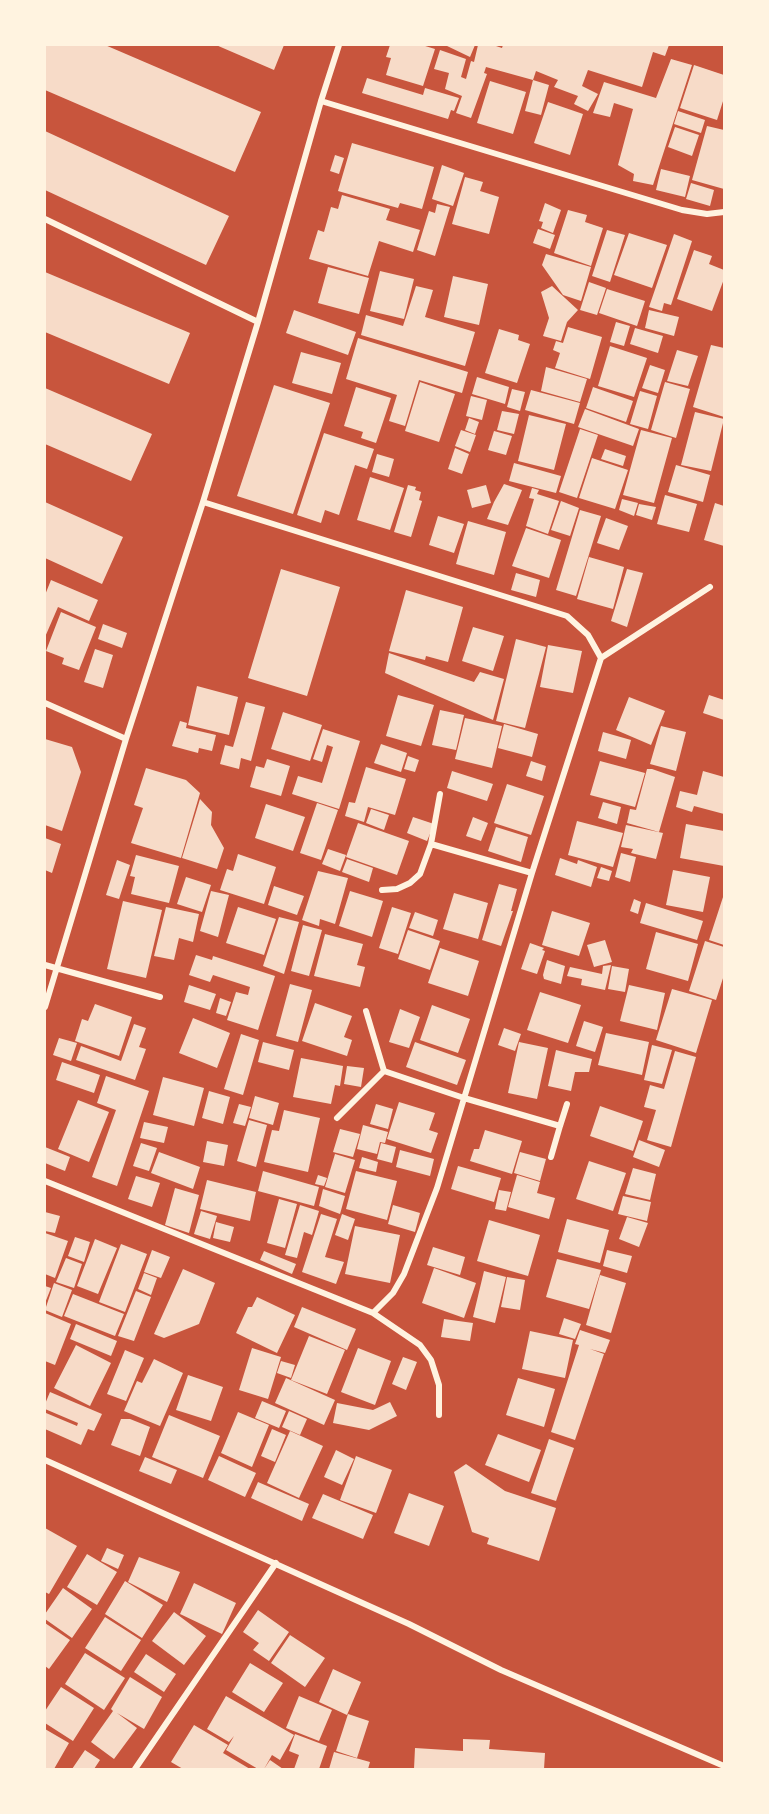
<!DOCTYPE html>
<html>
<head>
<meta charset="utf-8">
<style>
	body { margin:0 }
	#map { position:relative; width:769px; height:1814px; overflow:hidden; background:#c8553d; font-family:Bitter,serif }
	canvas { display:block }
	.frame { position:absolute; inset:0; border:46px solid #fff3e0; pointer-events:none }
</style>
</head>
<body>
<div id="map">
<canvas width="769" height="1814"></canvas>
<div class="frame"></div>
</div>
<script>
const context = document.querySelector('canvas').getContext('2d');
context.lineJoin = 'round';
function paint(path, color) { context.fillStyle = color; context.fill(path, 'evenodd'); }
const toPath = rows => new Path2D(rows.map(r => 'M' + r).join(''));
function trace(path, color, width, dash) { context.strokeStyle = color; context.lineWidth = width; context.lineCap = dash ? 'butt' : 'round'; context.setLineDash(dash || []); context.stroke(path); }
const building = toPath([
	[45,45,105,45,261,112,235,172,45,90],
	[216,45,284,45,274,70],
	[390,45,422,45,435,49,423,86,386,75,391,58,386,57],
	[445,45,475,45,470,57],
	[478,45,493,45,502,48,503,45,669,45,665,56,653,52,642,87,588,70,582,86,598,94,588,111,574,104,578,96,554,87,558,80,536,71,533,80,486,67,484,73,487,74,471,118,456,113,462,96,445,89,449,73,434,69,440,50,466,59,461,77,466,79,471,61,474,62],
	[671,59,692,65,653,185,633,181,634,174,618,165,633,109,614,103,610,117,593,113,604,82,656,98],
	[694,65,724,75,724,98,717,120,680,108],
	[367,78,423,95,425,88,459,98,454,111,451,110,448,119,362,93],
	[533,80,549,85,541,115,525,111],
	[490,81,526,92,513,134,477,123],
	[548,102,583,114,570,155,534,143],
	[678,111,705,120,701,133,674,124],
	[707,126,724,130,724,189,692,180],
	[675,127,699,135,692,156,668,147],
	[45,131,229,216,206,265,45,190],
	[352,143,434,167,422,209,400,203,398,208,338,191],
	[335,155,344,158,339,174,330,171],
	[442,165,464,173,453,206,432,199],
	[661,169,690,176,685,197,656,190],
	[465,177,483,182,480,191,499,197,489,234,452,224],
	[691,183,714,190,710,206,686,199],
	[342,195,390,209,386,220,420,230,413,252,379,241,368,276,309,259,318,230,324,232,331,207,338,209],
	[545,203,561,210,553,233,541,228,543,222,539,221],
	[437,204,450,207,435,256,417,250,429,211,435,213],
	[568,210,587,215,585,222,603,228,591,266,554,253],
	[538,229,555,235,550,249,533,243],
	[607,230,625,235,610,282,592,276],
	[629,233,667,245,652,288,614,275],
	[674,234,692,241,671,305,664,303,662,311,649,307],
	[694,250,712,256,709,264,724,270,724,279,712,311,677,299],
	[546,254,591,267,581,301,563,295,542,265],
	[328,267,369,278,359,314,318,303],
	[380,271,414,279,404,319,370,311],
	[45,272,190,333,169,384,45,332],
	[453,276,488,284,479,325,444,317],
	[589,282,606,288,597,315,580,310],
	[416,286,433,290,425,317,475,332,465,366,361,335,366,315,403,326],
	[552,286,578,310,567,322,561,341,543,336,549,318,541,292],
	[607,289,645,301,637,326,599,313],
	[294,310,356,332,348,355,286,333],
	[649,310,679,317,674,336,645,328],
	[616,322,630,326,624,346,610,342],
	[568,327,602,337,590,379,555,368,560,353,553,350,556,341,563,343],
	[635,328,663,336,658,353,630,344],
	[499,329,519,335,518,340,530,344,517,383,485,373],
	[358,338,468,372,462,393,419,380,405,426,389,421,397,395,346,379],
	[711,345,724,348,724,417,693,407],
	[610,346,647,358,634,397,598,386],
	[677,350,698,356,688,386,667,381],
	[301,352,341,363,332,394,292,383],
	[650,365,665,370,658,393,642,388],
	[546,367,587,379,580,402,541,391],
	[477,377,509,387,505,404,472,394],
	[420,382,455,394,439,442,405,431],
	[665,382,690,389,676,438,651,430],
	[274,385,330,403,293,514,237,496],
	[356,387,391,398,376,443,361,438,363,432,344,426],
	[593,387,633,401,626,422,586,408],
	[45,388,152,434,131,481,45,444],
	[512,389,525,392,520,411,507,407],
	[531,390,580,403,574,424,525,410],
	[640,391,657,396,648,429,630,424],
	[471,396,487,400,482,420,466,416],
	[585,409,639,429,633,446,578,427],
	[502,411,519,414,514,434,497,430],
	[695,412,724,419,711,471,681,465],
	[529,415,566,424,554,470,518,461],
	[469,418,479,422,475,434,465,430],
	[580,429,598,435,577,498,559,492],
	[461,430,476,435,470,452,455,446],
	[641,430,672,438,654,503,623,495],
	[494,431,512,436,506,455,488,450],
	[324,433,374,449,367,469,355,465,339,515,325,510,321,523,297,515],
	[455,448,469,454,462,474,448,469],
	[605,449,626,456,623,466,601,459],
	[377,454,394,459,389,477,372,472],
	[592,458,628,470,615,509,579,498],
	[514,463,561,476,556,493,509,481],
	[676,465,710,475,703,502,668,492],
	[370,477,404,488,390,530,357,520],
	[504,484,522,490,508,525,487,519,494,502],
	[408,485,416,487,415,490,421,492,419,500,422,501,411,537,394,532],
	[486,485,491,503,472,508,467,490],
	[532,488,539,490,537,494,559,501,548,534,526,526,534,499,529,498],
	[665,495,697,504,689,532,657,524],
	[622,499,638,503,634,516,619,510],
	[561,501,579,508,570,536,551,530],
	[45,502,123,537,102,584,45,558],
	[715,503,724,506,724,546,704,540],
	[639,504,656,507,652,520,636,515],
	[580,510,601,516,576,596,556,590],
	[438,516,464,524,454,553,429,545],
	[606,518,628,526,619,550,597,543],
	[468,521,506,532,494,575,456,564],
	[526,528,561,540,549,578,512,566],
	[589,557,624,567,613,609,577,599],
	[281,569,340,587,307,696,248,678],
	[627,569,643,573,627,627,611,621],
	[516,573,540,580,536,597,511,590],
	[51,580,98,600,89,621,58,607,45,637,45,595],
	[406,590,463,607,448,662,426,656,425,660,389,651],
	[61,612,96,627,79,670,62,664,64,658,46,651],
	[103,624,127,633,122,648,98,639],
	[473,627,504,636,493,671,462,661],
	[516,639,546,647,525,728,496,721],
	[548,645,582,651,573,693,540,687],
	[95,649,113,655,103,688,84,682],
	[389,653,474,682,480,672,504,679,493,720,385,673],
	[197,686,238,697,229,735,188,725],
	[398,695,434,705,421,746,386,736],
	[709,695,724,700,724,720,703,713],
	[629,697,665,711,651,745,616,730],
	[246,702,265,707,251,761,241,758,239,769,220,764,225,745,233,747],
	[440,710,464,715,456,750,432,745],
	[283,712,322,725,310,761,271,749],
	[465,718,502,726,492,768,455,759],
	[180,721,187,723,186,728,216,735,212,751,199,748,198,753,172,746],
	[504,724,538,734,532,757,498,748],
	[661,726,686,732,676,771,650,764],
	[323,729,360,741,339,809,292,794,298,776,322,783,333,747,327,745,322,762,313,759],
	[603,732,631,740,626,759,598,751],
	[45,739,72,747,81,772,62,831,45,825],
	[381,744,407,753,401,772,374,763],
	[408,756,419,760,415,772,404,769],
	[267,759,290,766,281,796,250,787,256,766,264,768],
	[531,761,546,766,542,781,526,776],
	[600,761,645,773,635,807,590,795],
	[366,767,406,779,395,815,368,807,364,822,345,816,349,802,355,803],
	[146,768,186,780,200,793,181,858,131,843,143,808,134,805],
	[647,769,652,769,675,777,659,832,627,823,630,809,636,810],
	[452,771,493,784,487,801,447,788],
	[703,771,724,777,724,814,694,806,692,812,676,807,680,791,697,795],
	[507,784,544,796,531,835,494,823],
	[200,799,212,812,211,825,224,848,217,869,182,858],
	[603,802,621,807,617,824,598,818],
	[317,803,338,810,321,860,300,853],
	[266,804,305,817,293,851,255,838],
	[371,809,389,815,384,830,366,823],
	[413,817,434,824,427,841,407,833],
	[473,817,488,823,481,841,466,836],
	[577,821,623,833,613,867,568,855],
	[358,823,409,841,397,875,346,857],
	[686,824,724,831,724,866,680,858],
	[626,825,663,833,656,859,631,853,633,849,621,847],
	[496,827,528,837,521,862,488,851],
	[45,838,61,844,52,873,45,870],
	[328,849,346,855,340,871,322,864],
	[621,853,636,857,630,882,615,877],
	[238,854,276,867,264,904,220,890,227,869,233,871],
	[136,855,179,866,169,903,131,894,135,877,130,876],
	[560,858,577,864,578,860,597,867,591,887,555,875],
	[347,859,373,868,369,882,342,872],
	[117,860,130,865,119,899,106,895],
	[601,867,612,871,609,881,597,878],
	[673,870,710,877,703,912,666,905],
	[318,871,348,878,335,924,320,919,319,926,302,920],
	[186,877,211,885,202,912,177,904],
	[499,884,517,889,511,911,513,911,501,946,482,940],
	[274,886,304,896,297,915,268,905],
	[211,891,229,895,218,937,200,931],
	[350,891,383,901,372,937,339,926],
	[454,893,488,903,478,939,443,929],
	[724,894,724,945,709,940],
	[634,899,641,902,638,914,630,911],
	[123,901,162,910,146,978,107,969],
	[646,903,703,921,697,940,640,923],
	[166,907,199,914,193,942,179,938,174,960,154,956],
	[238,907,276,919,264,955,226,943],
	[392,907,411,913,398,954,379,948],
	[552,911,590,923,579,956,542,945],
	[415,912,438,920,433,936,409,928],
	[279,917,299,922,284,974,263,966],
	[303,925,322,930,309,976,291,971],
	[408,930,440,941,430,970,398,959],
	[656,932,698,944,688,981,646,969],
	[325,934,363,944,357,965,365,967,360,987,314,976],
	[605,940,612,962,594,967,587,945],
	[705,941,724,947,724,975,716,1000,689,991],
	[530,943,544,948,542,950,545,951,537,974,521,969],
	[440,948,479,961,468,996,428,983],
	[196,955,212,960,213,956,275,976,258,1030,227,1020,236,992,248,995,250,987,213,975,210,982,189,975],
	[547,960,565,966,561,984,544,979,543,975],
	[611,965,605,990,581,985,582,979,567,976,570,967,602,974,603,966],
	[612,966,629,969,625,992,608,989],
	[290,984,312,990,298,1042,276,1036],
	[189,985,216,994,210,1010,184,1002],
	[629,985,665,993,657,1030,620,1021],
	[672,989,712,1000,696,1053,656,1040],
	[540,992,581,1005,568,1043,527,1030],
	[220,998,231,1002,226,1016,216,1013],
	[315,1003,352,1016,344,1037,352,1040,347,1056,302,1041],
	[95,1004,132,1017,119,1056,75,1041,82,1019,88,1021],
	[432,1005,470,1019,458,1053,420,1040],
	[400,1009,420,1017,409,1048,389,1042],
	[193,1018,230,1033,217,1068,179,1053],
	[584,1021,603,1027,595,1052,576,1046],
	[134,1024,146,1028,139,1047,146,1049,135,1080,76,1060,81,1046,121,1061],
	[504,1028,521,1034,515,1051,498,1045],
	[606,1033,649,1042,642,1075,598,1065],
	[241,1034,259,1040,243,1095,224,1089],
	[59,1038,77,1043,71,1061,53,1055],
	[263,1042,294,1050,289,1070,258,1062],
	[415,1042,466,1060,457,1085,406,1067],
	[519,1042,548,1048,537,1099,508,1093],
	[652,1045,672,1050,662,1084,644,1080],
	[556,1050,592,1059,589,1072,575,1072,571,1091,548,1086],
	[675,1051,696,1057,671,1147,647,1140,656,1110,644,1107,650,1085,664,1089],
	[301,1058,343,1066,340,1086,335,1085,331,1104,293,1097],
	[62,1062,100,1075,94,1093,56,1080],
	[347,1066,364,1068,361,1087,344,1084],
	[106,1076,149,1091,117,1186,92,1177,116,1110,97,1103],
	[163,1077,204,1088,194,1126,153,1115],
	[209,1091,230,1097,223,1124,202,1118],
	[255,1096,279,1103,273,1125,249,1118],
	[78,1100,109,1112,89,1162,58,1149],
	[399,1102,435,1113,429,1130,438,1133,431,1153,387,1139],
	[239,1104,251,1107,245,1126,233,1123],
	[376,1104,393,1109,388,1129,370,1124],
	[600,1106,643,1121,633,1151,590,1136],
	[284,1110,320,1118,308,1172,264,1162,272,1130,279,1131],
	[249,1120,267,1125,256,1167,237,1161],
	[144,1122,168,1127,164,1143,140,1138],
	[363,1125,388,1132,385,1143,380,1142,377,1154,357,1149],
	[340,1129,360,1134,353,1157,333,1152],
	[485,1130,522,1141,512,1174,470,1161,474,1149,479,1149],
	[639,1140,665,1150,659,1167,633,1157],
	[207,1141,228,1145,224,1166,203,1162],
	[141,1143,157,1148,149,1171,133,1166],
	[381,1143,396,1147,392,1163,377,1159],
	[45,1147,70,1157,65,1171,45,1163],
	[400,1150,434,1159,430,1176,396,1167],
	[159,1152,200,1167,193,1189,151,1173],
	[520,1152,546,1159,540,1181,514,1173],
	[335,1154,355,1160,345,1193,325,1187],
	[362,1157,378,1162,376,1172,359,1168],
	[589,1161,626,1173,613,1211,576,1199],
	[458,1166,501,1178,494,1202,451,1189],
	[633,1168,656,1174,650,1200,625,1194],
	[263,1171,319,1187,314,1206,258,1191],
	[356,1171,397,1181,387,1220,346,1209],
	[318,1175,327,1178,324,1186,315,1184],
	[517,1175,540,1182,537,1193,555,1198,549,1219,508,1207],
	[136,1176,160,1183,152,1207,128,1199],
	[207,1180,256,1192,250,1221,200,1209],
	[175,1188,199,1195,189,1233,165,1225],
	[323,1189,345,1196,340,1214,319,1206],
	[499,1190,511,1192,506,1211,495,1209],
	[623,1196,651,1202,647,1221,618,1214],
	[279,1199,297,1204,285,1248,267,1243],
	[300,1205,319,1211,312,1235,304,1232,297,1258,285,1255],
	[393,1205,420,1213,415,1232,388,1224],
	[201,1211,217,1216,210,1239,194,1234],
	[45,1212,60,1216,55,1233,45,1231],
	[321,1214,337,1219,325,1257,344,1262,336,1284,302,1272],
	[342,1214,355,1219,348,1240,335,1235],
	[627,1217,648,1223,639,1247,619,1239],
	[567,1219,609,1230,600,1263,558,1252],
	[489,1220,540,1235,528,1276,477,1261],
	[216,1222,234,1227,230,1242,213,1238],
	[355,1226,400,1235,390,1283,345,1274],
	[45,1233,68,1241,55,1278,45,1274],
	[75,1237,90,1242,84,1262,68,1256],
	[95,1239,117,1248,98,1294,77,1286],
	[121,1244,147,1254,125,1312,99,1302],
	[433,1247,465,1257,460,1275,427,1265],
	[152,1250,170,1257,161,1278,144,1272],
	[607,1250,632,1256,627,1273,603,1266],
	[264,1251,296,1264,292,1274,260,1260],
	[66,1258,82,1264,74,1288,56,1282],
	[557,1259,601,1270,589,1309,546,1297],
	[434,1268,476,1283,464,1318,422,1303],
	[183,1269,215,1283,199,1324,164,1338,154,1334],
	[484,1271,506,1277,495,1323,473,1317],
	[144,1273,157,1278,151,1295,138,1289],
	[600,1275,626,1283,611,1333,586,1325],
	[507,1277,525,1280,520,1310,501,1307],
	[54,1283,72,1290,62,1317,45,1310],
	[45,1286,51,1288,45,1303],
	[136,1291,151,1297,134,1341,118,1336],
	[73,1294,124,1314,115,1336,64,1316],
	[257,1297,295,1315,277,1353,236,1333,248,1307,252,1307],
	[302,1307,356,1329,347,1350,294,1327],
	[45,1313,71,1324,55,1365,45,1361],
	[564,1318,581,1324,575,1339,559,1334],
	[444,1319,473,1323,470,1341,441,1337],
	[76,1324,117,1341,111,1356,70,1339],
	[580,1330,610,1340,605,1353,590,1349,604,1354,575,1440,551,1432,579,1345,575,1344],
	[530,1331,573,1340,565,1378,522,1369],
	[309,1336,345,1350,327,1394,291,1380],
	[76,1345,111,1363,90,1406,54,1388],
	[252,1348,281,1357,268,1399,239,1390],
	[358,1348,391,1361,375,1405,341,1392],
	[125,1350,144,1358,126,1401,107,1394],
	[403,1357,417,1362,406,1390,392,1384],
	[154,1359,183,1373,160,1426,124,1411,137,1381,142,1383],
	[281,1361,295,1365,291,1378,277,1373],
	[188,1375,223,1387,211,1421,176,1410],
	[286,1378,335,1400,324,1425,275,1403],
	[518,1378,555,1389,544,1427,506,1415],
	[50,1392,102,1414,94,1431,88,1429,81,1445,45,1429,46,1413,77,1426,78,1423,45,1409,45,1404],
	[262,1401,286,1411,279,1428,255,1418],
	[390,1402,397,1416,369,1430,333,1423,337,1403,373,1410],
	[289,1411,307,1419,300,1435,282,1427],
	[238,1412,269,1425,252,1467,221,1453],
	[169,1415,220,1436,203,1478,152,1457],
	[121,1419,130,1419,150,1427,140,1456,111,1445],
	[272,1429,286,1435,275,1462,261,1456],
	[290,1431,323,1446,299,1498,267,1483],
	[498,1434,541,1450,529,1482,485,1465],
	[549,1439,574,1448,556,1501,531,1493],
	[336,1450,354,1459,342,1485,324,1477],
	[219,1456,256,1473,245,1497,208,1480],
	[356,1456,392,1470,376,1513,340,1500],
	[145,1457,177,1470,171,1484,139,1471],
	[466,1464,505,1491,556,1508,539,1561,487,1544,489,1538,472,1532,454,1472],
	[258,1482,309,1504,302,1521,251,1498],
	[409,1493,444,1506,429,1546,394,1533],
	[323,1494,373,1515,363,1539,312,1518],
	[45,1528,77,1546,49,1594,45,1592],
	[107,1548,124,1555,118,1569,101,1561],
	[87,1554,117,1572,97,1605,67,1587],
	[139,1557,180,1572,167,1602,128,1582],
	[125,1581,163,1605,142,1638,105,1614],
	[194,1583,236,1603,222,1634,180,1614],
	[63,1588,92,1609,72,1638,45,1619,45,1614],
	[258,1610,289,1632,269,1661,253,1650,259,1643,243,1632],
	[174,1612,206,1636,184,1665,152,1641],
	[105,1617,141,1640,121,1671,85,1648],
	[45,1623,70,1640,49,1669,45,1666],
	[290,1635,325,1658,305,1687,271,1663],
	[85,1653,125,1678,104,1710,65,1684],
	[146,1654,176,1674,164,1692,134,1672],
	[250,1663,283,1683,264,1712,232,1692],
	[333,1669,361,1682,347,1715,319,1702],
	[130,1677,162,1697,144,1729,117,1713,137,1728,114,1759,91,1742,113,1711,111,1709],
	[61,1687,94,1708,73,1741,45,1723,45,1711],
	[226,1696,294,1735,280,1760,272,1755,264,1769,258,1769,226,1750,234,1736,229,1742,207,1729],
	[299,1696,332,1710,319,1741,286,1728],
	[348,1714,369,1721,357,1758,336,1751],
	[194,1725,228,1745,223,1753,250,1769,183,1769,171,1762],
	[45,1729,69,1743,54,1769,45,1769],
	[295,1734,327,1746,319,1769,294,1769,299,1755,289,1751],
	[463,1739,490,1740,489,1749,545,1753,544,1769,414,1769,415,1748,463,1751],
	[85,1750,100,1760,94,1769,72,1769],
	[334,1752,370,1762,368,1769,329,1769],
	[270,1760,283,1769,264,1769]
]);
const minor = toPath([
	[321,101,682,210,707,214,724,212],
	[45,219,258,322],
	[601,658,710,587],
	[45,703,126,739],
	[431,844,532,873],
	[382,890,397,889,410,883,420,874,431,844,440,794],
	[45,965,160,997],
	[45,1007,126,739,203,502,258,322,321,101,339,45],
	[366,1011,384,1071],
	[384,1071,464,1098,560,1126,551,1157],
	[337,1118,384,1071],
	[560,1126,567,1104],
	[45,1181,373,1313,393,1293,404,1274,437,1188,532,873,601,658,588,635,567,616,203,502],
	[373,1313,420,1345,431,1360,439,1385,439,1415],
	[45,1460,409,1624,501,1670,724,1766],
	[135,1769,276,1563]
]);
paint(building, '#f7dbc8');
trace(minor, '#fff3e0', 6);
</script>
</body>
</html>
